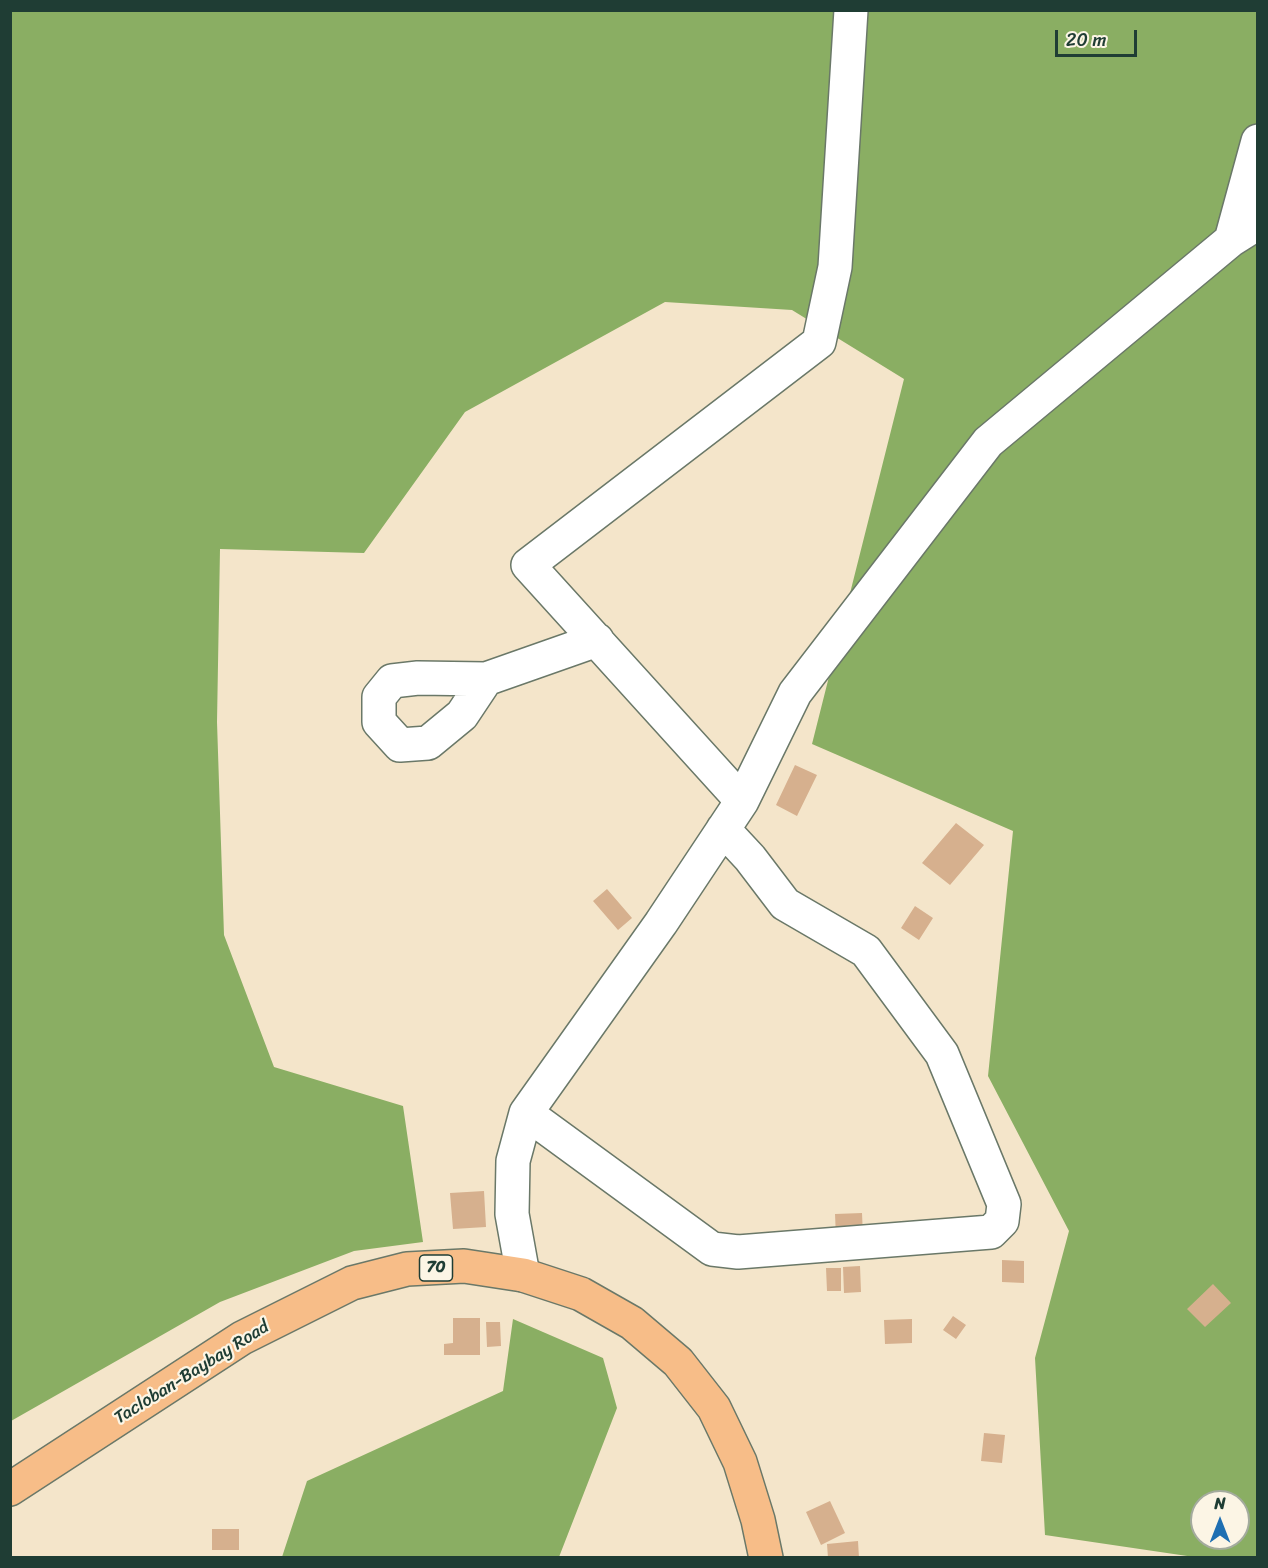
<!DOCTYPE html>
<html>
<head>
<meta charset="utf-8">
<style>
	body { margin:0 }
	#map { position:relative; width:1268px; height:1568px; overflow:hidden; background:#f4e5ca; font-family:Sriracha,sans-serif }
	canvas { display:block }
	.frame { position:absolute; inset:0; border:12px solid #1f3d34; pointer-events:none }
	.north { position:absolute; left:1190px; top:1490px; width:60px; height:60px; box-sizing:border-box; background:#fcf5e5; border:2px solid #a4ab9e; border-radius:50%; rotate:0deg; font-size:16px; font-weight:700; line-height:24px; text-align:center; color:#1f3d34 }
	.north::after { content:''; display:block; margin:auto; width:21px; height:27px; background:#1f6fb2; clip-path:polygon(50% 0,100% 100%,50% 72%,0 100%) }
	.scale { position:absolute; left:1055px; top:30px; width:82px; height:27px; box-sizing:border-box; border:3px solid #1f3d34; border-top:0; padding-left:8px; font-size:18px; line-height:21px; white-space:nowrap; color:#1f3d34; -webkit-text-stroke:4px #fcf5e5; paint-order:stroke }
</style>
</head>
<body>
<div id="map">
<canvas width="1268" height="1568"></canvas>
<div class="frame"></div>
<div class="north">N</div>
<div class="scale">20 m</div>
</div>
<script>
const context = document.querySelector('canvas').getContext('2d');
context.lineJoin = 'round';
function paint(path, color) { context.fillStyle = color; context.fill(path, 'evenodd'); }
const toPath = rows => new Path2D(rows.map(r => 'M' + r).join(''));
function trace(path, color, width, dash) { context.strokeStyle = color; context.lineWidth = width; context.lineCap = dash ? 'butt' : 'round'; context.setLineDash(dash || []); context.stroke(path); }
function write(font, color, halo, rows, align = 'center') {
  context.font = font + ' Sriracha,sans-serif'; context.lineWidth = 4.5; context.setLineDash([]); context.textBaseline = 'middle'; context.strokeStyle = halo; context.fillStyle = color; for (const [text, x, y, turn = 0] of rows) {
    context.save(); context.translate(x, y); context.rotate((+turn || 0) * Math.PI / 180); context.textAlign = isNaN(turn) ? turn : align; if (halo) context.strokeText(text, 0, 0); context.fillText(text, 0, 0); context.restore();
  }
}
const forest = toPath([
	[11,11,1257,11,1257,1557,1194,1557,1045,1535,1035,1358,1069,1231,988,1076,1013,831,812,744,904,379,792,310,665,302,465,412,364,553,220,549,217,722,224,935,274,1067,403,1106,423,1242,354,1251,220,1302,11,1421],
	[1202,1502,1238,1502,1238,1538,1202,1538],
	[513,1319,603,1358,617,1408,559,1557,282,1557,307,1481,503,1391]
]);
const building = toPath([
	[795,765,817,775,797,816,776,805],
	[956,823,984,845,950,885,922,863],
	[607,889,632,918,618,930,593,901],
	[915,906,933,918,919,940,901,928],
	[484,1191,486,1227,453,1229,450,1193],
	[862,1213,863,1236,836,1237,835,1214],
	[1002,1260,1024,1261,1024,1283,1002,1282],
	[860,1266,861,1292,844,1293,843,1267],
	[826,1268,841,1268,841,1291,827,1291],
	[1213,1284,1231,1303,1205,1327,1187,1309],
	[953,1316,966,1325,956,1339,943,1330],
	[453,1318,480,1318,480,1355,444,1355,444,1344,453,1343],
	[912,1319,912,1343,885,1344,884,1320],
	[486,1322,500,1322,501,1346,487,1347],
	[984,1433,1005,1435,1002,1463,981,1461],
	[830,1501,845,1533,821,1545,806,1512],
	[212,1529,239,1529,239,1550,212,1550],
	[858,1541,859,1558,828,1558,827,1544]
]);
const minor = toPath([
	[1231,240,1258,141],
	[486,679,462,715,428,743,400,745,379,722,379,697,392,681,418,678,486,679,597,640],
	[742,801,528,565,819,342,835,267,851,10],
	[526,1113,712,1249,738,1252,991,1232,1002,1221,1004,1204,942,1054,866,951,785,904,750,858,723,829],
	[523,1275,512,1214,513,1161,526,1113,661,923,742,801,795,693,988,442,1231,240,1258,223]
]);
const highway = toPath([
	[10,1489,242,1338,352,1283,407,1269,464,1266,523,1275,581,1294,632,1323,678,1362,714,1408,740,1462,758,1520,766,1558]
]);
const shields = [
	[436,1268,33]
];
const shieldNames = [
	["70",436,1268]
];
const streetNames = [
	["Tacloban-Baybay Road",192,1373,-32]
];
paint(forest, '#8aae63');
paint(building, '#d6b08e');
trace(minor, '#6a7868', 36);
trace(highway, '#6a7868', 36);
trace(minor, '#fff', 33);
trace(highway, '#f7bd88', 33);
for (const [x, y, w] of shields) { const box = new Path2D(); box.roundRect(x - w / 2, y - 13, w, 26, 4.5); context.fillStyle = '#fcf5e5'; context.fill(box); trace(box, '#1f3d34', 1.5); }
write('bold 16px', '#1f3d34', null, shieldNames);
write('18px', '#1f3d34', '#fcf5e5', streetNames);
</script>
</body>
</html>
